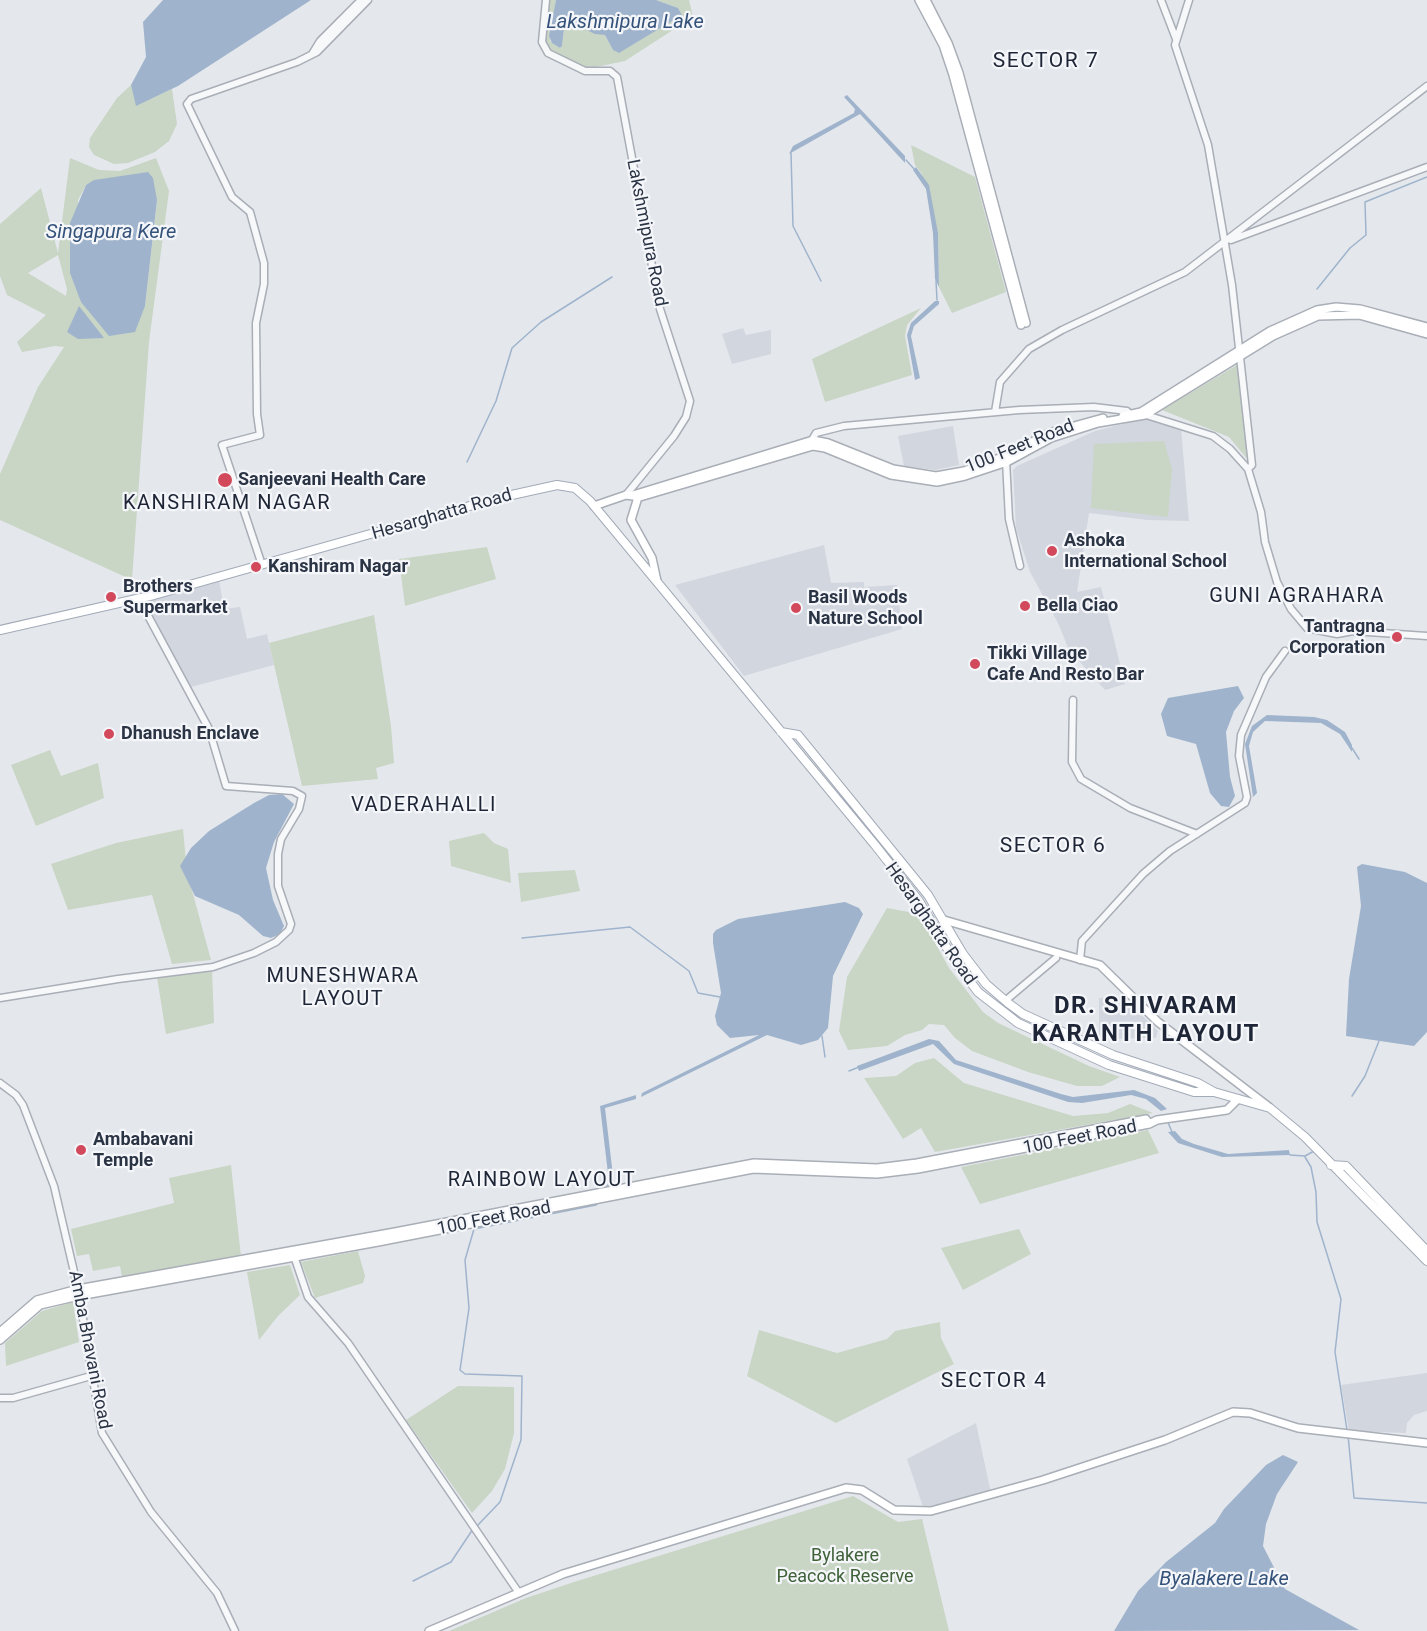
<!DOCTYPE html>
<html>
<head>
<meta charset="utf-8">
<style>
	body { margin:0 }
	canvas { display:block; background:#e4e7ec }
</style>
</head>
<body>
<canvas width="1427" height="1631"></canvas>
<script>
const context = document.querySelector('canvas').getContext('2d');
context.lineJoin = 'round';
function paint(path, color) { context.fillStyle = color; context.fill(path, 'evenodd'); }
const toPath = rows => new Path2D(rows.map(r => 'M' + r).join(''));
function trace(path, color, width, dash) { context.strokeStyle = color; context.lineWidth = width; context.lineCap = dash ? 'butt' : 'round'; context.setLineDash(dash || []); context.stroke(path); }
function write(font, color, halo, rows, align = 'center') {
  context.font = font + ' Roboto,sans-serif'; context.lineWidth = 4.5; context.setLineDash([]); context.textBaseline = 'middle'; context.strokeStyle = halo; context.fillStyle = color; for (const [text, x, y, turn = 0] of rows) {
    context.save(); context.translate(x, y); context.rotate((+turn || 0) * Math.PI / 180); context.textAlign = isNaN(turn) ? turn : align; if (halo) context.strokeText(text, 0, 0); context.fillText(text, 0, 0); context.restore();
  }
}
const built = toPath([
	[743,328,746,335,771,330,771,354,732,364,722,334],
	[1150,417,1181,428,1189,521,1148,520,1089,513,1077,592,1101,587,1125,684,1105,690,1069,650,1058,623,1030,572,1016,528,1013,470,1017,466,1095,431],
	[953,426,959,465,935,470,904,466,898,436],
	[824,545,831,583,864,582,864,587,897,585,902,629,744,676,675,585],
	[219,580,224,609,240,607,247,639,267,634,274,665,191,687,144,601],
	[1123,997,1158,1031,1156,1038,1099,1039,1099,998],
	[1427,1373,1427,1411,1414,1415,1407,1423,1406,1433,1349,1431,1341,1385],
	[976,1423,991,1493,924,1510,907,1459]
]);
const green = toPath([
	[549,0,556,0,550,41,560,48,562,46,564,27,573,24,605,35,613,50,625,49,682,15,678,8,656,0,689,0,693,17,625,61,591,68,569,63,546,48,545,29],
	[131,85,137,105,172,89,177,124,169,141,155,152,128,163,114,164,94,155,89,147,90,138,117,98],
	[911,145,975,177,1006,292,952,313,939,287,938,233,922,174,915,165],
	[70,158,99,170,120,171,156,158,169,191,149,342,132,580,0,520,0,474,38,387,64,347,55,346,22,352,17,342,46,315,7,295,0,276,0,224,41,188,58,253],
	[118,179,157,200,145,306,81,302,79,294,78,200,86,185,94,181],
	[58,255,67,289,66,296,28,273],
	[921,308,907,325,905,336,912,375,825,402,812,359],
	[1237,365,1249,461,1229,437,1162,410],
	[1164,441,1172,469,1168,517,1091,508,1094,444],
	[487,547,496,579,405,606,399,559],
	[374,615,391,726,394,763,376,768,378,779,302,786,269,643],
	[50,750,61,776,98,763,104,798,36,826,11,765],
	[183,829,187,872,211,960,172,964,152,895,68,910,51,864,116,843],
	[484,833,494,843,508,849,511,883,451,866,449,841],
	[575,870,580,891,521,902,518,873],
	[887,908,919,914,949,968,983,1012,998,1023,1089,1066,1120,1077,1102,1086,1077,1086,1028,1072,972,1051,955,1038,944,1025,929,1024,922,1030,905,1035,887,1046,848,1050,839,1031,847,977],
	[212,969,214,1023,166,1034,157,977],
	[934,1058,964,1083,1073,1116,1108,1113,1130,1104,1153,1113,935,1152,921,1128,903,1139,864,1078,896,1076,915,1063],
	[1148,1130,1159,1153,980,1204,961,1167],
	[231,1165,241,1257,122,1277,120,1266,93,1271,89,1254,77,1256,71,1229,174,1203,169,1178],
	[1019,1229,1031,1254,963,1290,941,1248],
	[358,1251,365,1276,363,1283,315,1298,301,1262],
	[290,1265,300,1295,278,1316,259,1340,247,1272],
	[73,1302,79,1342,6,1366,5,1343,42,1311],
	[940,1322,941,1338,954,1364,836,1423,747,1376,759,1330,837,1353,887,1339,895,1331],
	[458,1386,514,1387,514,1433,505,1469,492,1491,472,1513,406,1420],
	[853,1496,898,1522,922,1519,949,1631,449,1631,526,1598,574,1582]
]);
const water = toPath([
	[163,0,311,0,178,86,136,106,131,85,146,57,143,22],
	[556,0,656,0,678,8,682,15,619,53,613,50,605,35,595,34,576,25,567,25,564,28,562,46,560,48,552,43,549,36],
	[847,95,905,156,905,163,860,114,789,154,793,146,854,113,855,109,844,97],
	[916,167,929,185,938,233,939,287,935,279,933,233,926,189,913,170],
	[148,172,153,178,157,200,145,306,135,332,109,336,81,302,70,273,70,223,86,185,94,180],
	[935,301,939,301,939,304,914,326,911,336,920,378,915,380,907,335,911,323],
	[79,306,104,338,78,339,67,332],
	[1238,686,1244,698,1234,711,1226,732,1230,777,1235,796,1229,807,1221,806,1210,793,1196,744,1167,736,1161,714,1168,698],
	[1267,715,1314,717,1327,720,1345,732,1352,745,1352,752,1340,734,1321,723,1265,721,1253,732,1249,746,1257,793,1253,797,1245,744,1252,726],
	[282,794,294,804,274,842,266,868,273,900,284,926,280,934,271,938,263,936,239,915,195,896,180,866,191,848,209,831,254,803,269,795],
	[1362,864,1405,872,1427,883,1427,1032,1414,1046,1346,1036,1349,979,1361,906,1357,867],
	[845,902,859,908,863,914,833,976,828,1028,818,1040,801,1045,767,1035,641,1097,642,1093,759,1035,730,1038,717,1025,715,1016,721,993,713,943,713,934,716,930,738,919],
	[929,1039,939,1041,956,1060,1061,1094,1073,1097,1134,1090,1155,1098,1167,1109,1161,1111,1146,1099,1131,1095,1082,1103,1068,1102,954,1064,933,1044,859,1071,857,1066],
	[636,1095,636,1099,605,1108,614,1184,602,1202,595,1204,609,1182,600,1106],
	[1175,1131,1182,1139,1194,1144,1228,1154,1289,1150,1290,1155,1222,1157,1178,1143,1168,1132],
	[1283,1455,1298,1462,1277,1494,1266,1524,1263,1546,1285,1589,1359,1630,1114,1631,1138,1591,1166,1562,1215,1523,1224,1509,1266,1465]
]);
const stream = toPath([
	[791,153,793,226,821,281],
	[906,160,915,170],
	[936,281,937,300],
	[1317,289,1350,248,1366,235,1365,202,1427,177],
	[467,462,496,401,512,348,541,322,612,277],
	[1352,748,1359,759],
	[522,938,630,927,689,971,698,993,720,997],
	[822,1036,825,1057],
	[849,1071,859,1067],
	[1352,1096,1365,1076,1379,1041],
	[1167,1120,1172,1132],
	[1290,1155,1305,1156,1314,1151],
	[1305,1157,1311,1167,1316,1192,1317,1222,1341,1299,1335,1352,1347,1430],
	[1348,1435,1354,1498,1427,1503],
	[477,1526,500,1502,521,1440,522,1376,465,1374,460,1370,469,1308,465,1260,474,1229,596,1205,599,1202],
	[413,1581,451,1562,473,1529]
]);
const tertiary = toPath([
	[546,0,542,42,548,53,585,71,610,71,617,77,660,309,690,401,686,417,674,436,626,495],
	[1161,0,1176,39],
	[1189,0,1175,45,1208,145,1232,285,1252,465,1248,469],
	[312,54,320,41,361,0],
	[1231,240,1427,167],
	[995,412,1000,382,1029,349,1062,330,1185,272,1427,86],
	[1143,414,1213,436,1230,449,1248,469,1261,512,1265,542,1277,582,1291,609,1307,628,1337,634,1353,631,1427,636],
	[810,443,816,433,844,426,1019,410,1094,407,1127,411,1132,416],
	[1006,460,1009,519,1020,566],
	[262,565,222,445,260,435,257,414,256,323,264,284,264,263,250,212,232,197,187,104,191,99,297,62,317,52,368,0],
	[1073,700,1072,762,1081,779,1130,808,1197,834],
	[1080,960,1082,941,1143,874,1170,851,1245,803,1247,797,1239,756,1241,735,1266,677,1285,651],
	[0,998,118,979,213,967,254,953,276,942,289,930,291,924,278,886,278,854,281,839,299,809,302,796,293,791,226,786,209,729,139,599],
	[1005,1001,1056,958],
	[0,1083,16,1095,23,1105,54,1186,78,1289,102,1433,151,1512,217,1593,235,1631],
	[294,1256,308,1297,348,1343,519,1593],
	[0,1398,13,1398,91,1376]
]);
const secondary = toPath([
	[919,0,943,45,953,75,1021,325],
	[926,0,948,43,959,73,1026,323],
	[1123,416,1141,412,1270,331,1317,310,1336,307,1360,309,1427,327],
	[639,494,631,520,652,558,657,581],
	[633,495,813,440,828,443,893,469,936,476,964,471,1005,456,1049,433,1103,418],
	[594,506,626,495,640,497,813,446,825,448,891,475,937,482,965,476,1007,462,1051,438,1098,423,1145,415,1273,336,1318,316,1359,315,1427,334],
	[944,920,1100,965,1158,1022,1269,1107],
	[0,1332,37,1300,78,1289,395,1232,707,1172,754,1163,877,1168,917,1163,1146,1119,1149,1124],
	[0,1340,40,1305,79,1296,378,1242,753,1169,877,1174,918,1169,1149,1124,1157,1120,1227,1110,1238,1099],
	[429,1631,563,1574,846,1488,862,1490,894,1510,931,1511,1043,1480,1165,1440,1233,1412,1250,1413,1298,1428,1427,1443]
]);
const primary = toPath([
	[0,630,154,595,498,498,557,485,575,488,590,501,875,845,919,901,954,960,978,992,1018,1023,1109,1065,1194,1092,1214,1092],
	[781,732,798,735,928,895,963,954,986,984,1008,1003,1023,1014,1113,1055,1198,1083,1214,1092,1270,1108,1305,1137,1427,1261],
	[1331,1165,1346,1166,1427,1251]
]);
const markers = [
	[225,480,8,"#d1495b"],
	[1052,551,6,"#d1495b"],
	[256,567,6,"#d1495b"],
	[111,597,6,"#d1495b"],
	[1025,606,6,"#d1495b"],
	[796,608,6,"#d1495b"],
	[1397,637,6,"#d1495b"],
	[975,664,6,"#d1495b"],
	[109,734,6,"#d1495b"],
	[81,1150,6,"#d1495b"]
];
const streetNames = [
	["Lakshmipura Road",646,233,79],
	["100 Feet Road",1020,447,-22],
	["Hesarghatta Road",442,515,-16],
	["Hesarghatta Road",930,924,55],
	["100 Feet Road",1080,1138,-11],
	["100 Feet Road",494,1219,-11],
	["Amba Bhavani Road",89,1350,79]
];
const poiNames = [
	["Sanjeevani Health Care",238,480],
	["Ashoka",1064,541],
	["International School",1064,562],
	["Kanshiram Nagar",268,567],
	["Brothers",123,587],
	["Supermarket",123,608],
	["Basil Woods",808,598],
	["Nature School",808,619],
	["Bella Ciao",1037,606],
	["Tantragna",1385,627,"right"],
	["Corporation",1385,648,"right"],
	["Tikki Village",987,654],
	["Cafe And Resto Bar",987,675],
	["Dhanush Enclave",121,734],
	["Ambabavani",93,1140],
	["Temple",93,1161]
];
const parkNames = [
	["Bylakere",845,1556],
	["Peacock Reserve",845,1577]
];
const waterNames = [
	["Lakshmipura Lake",625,23],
	["Singapura Kere",111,233],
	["Byalakere Lake",1224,1580]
];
const neighbourhoodNames = [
	["KANSHIRAM NAGAR",227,504],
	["GUNI AGRAHARA",1297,597],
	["VADERAHALLI",424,806],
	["MUNESHWARA",343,977],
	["LAYOUT",343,1000],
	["RAINBOW LAYOUT",542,1181]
];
const quarterNames = [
	["SECTOR 7",1046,62],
	["SECTOR 6",1053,847],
	["SECTOR 4",994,1382]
];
const districtNames = [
	["DR. SHIVARAM",1146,1007],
	["KARANTH LAYOUT",1146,1035]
];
paint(built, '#d2d6de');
paint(green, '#c9d6c5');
paint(water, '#9fb4cc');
trace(stream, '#9fb4cc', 1.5);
trace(tertiary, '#a9aeb7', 9);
trace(secondary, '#a9aeb7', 10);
trace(primary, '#a3abb8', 10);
trace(tertiary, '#f7f8fa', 6);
trace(secondary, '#fff', 7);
trace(primary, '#fff', 8);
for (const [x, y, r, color] of markers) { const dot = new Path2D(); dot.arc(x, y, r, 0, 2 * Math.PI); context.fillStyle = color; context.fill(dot); trace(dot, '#f4f6f9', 2); }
write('18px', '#2b3445', '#f4f6f9', streetNames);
write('bold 18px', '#2b3445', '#f4f6f9', poiNames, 'left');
write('18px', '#3f6138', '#f4f6f9', parkNames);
write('italic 20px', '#34527a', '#f4f6f9', waterNames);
context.letterSpacing = '1.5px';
write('20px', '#1d2536', '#f4f6f9', neighbourhoodNames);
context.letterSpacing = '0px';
context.letterSpacing = '1.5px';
write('21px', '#1d2536', '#f4f6f9', quarterNames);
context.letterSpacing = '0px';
context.letterSpacing = '1.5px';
write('bold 24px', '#1d2536', '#f4f6f9', districtNames);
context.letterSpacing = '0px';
</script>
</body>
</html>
